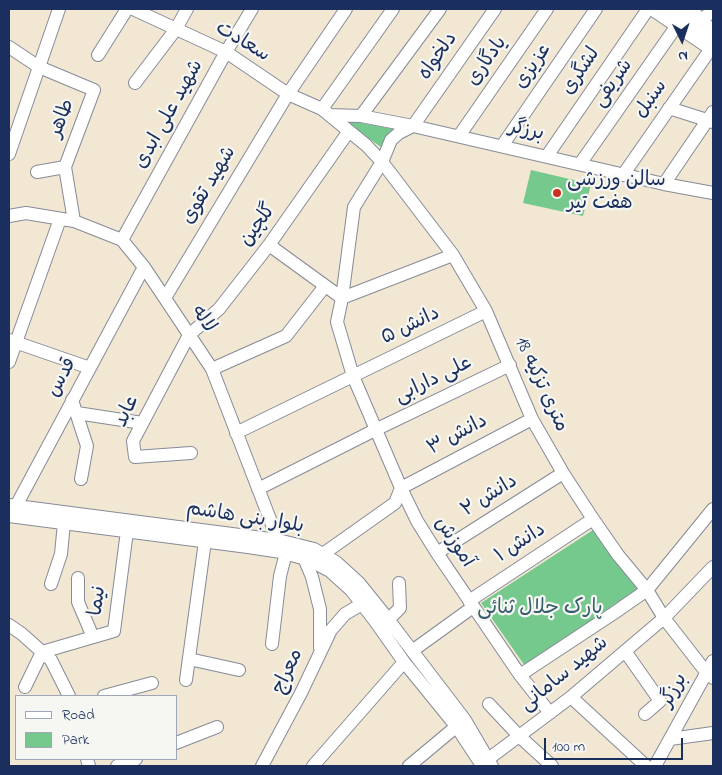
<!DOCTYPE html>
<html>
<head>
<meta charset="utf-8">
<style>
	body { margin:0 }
	#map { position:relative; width:722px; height:775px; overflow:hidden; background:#f1e7d2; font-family:"Indie Flower",sans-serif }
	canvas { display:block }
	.frame { position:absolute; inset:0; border:10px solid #1b2f5e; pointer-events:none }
	.legend { position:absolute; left:15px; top:695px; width:162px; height:65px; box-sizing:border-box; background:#f6f6f2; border:1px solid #9ea6b7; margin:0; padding:6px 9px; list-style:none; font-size:15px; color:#1b2f5e }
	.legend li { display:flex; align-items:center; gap:10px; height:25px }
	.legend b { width:25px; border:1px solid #9ea6b7 }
	.north { position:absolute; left:657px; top:15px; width:50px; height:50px; -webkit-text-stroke:4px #f6f6f2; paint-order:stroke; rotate:176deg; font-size:14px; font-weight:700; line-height:20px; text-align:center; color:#1b2f5e }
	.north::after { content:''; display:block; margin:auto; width:18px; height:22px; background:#1b2f5e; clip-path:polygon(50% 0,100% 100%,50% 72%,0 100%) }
	.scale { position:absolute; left:544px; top:738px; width:139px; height:22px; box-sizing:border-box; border:2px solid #1b2f5e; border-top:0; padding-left:6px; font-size:15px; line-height:18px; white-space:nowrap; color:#1b2f5e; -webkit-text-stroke:4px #f6f6f2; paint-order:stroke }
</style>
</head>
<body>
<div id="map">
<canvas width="722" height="775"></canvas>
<div class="frame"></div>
<ul class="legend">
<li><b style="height:6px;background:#fff"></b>Road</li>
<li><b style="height:14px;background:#75c98d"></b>Park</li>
</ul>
<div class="north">N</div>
<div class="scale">100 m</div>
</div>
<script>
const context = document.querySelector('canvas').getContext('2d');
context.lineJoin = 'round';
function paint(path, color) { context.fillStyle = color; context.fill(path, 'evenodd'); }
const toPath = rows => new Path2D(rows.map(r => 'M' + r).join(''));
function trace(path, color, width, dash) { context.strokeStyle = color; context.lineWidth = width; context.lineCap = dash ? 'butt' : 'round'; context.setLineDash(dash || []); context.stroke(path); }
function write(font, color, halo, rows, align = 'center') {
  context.font = font + ' "Indie Flower","Playpen Sans Arabic",sans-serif'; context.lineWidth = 4.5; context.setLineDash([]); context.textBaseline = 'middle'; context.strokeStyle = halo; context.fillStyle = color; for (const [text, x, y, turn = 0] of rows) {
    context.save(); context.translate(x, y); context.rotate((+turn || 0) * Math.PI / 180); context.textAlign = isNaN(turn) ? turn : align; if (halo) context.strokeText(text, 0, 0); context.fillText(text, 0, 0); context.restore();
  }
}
const green = toPath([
	[340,119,394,129,390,132,387,138,385,150,350,125],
	[531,170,591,184,583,216,523,203],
	[593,530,637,589,525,666,481,603]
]);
const minor = toPath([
	[133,9,226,52,288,94,322,109,366,145,382,162,453,255,486,311,532,419,563,473,593,519,618,555,647,590,664,618,706,672,713,678],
	[495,9,413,126,399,133,391,140,382,162,354,207,342,298,337,322,353,376,401,488,417,521,437,553,520,675,550,713],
	[694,9,697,21,713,12],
	[9,47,39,67,94,90,65,167,74,221],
	[98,55,127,9],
	[135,83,176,29,187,9],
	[669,108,713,122],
	[322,109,393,9],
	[329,115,361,116,413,126,664,184,713,193],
	[361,116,440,9],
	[459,136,547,9],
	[502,146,596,9],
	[9,154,59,9],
	[547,156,648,9],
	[580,164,678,24],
	[37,172,65,167],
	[623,175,712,47],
	[664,184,713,112],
	[9,216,26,213,74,221,122,240,144,267,212,369,278,540],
	[122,240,226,52,252,9],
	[269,245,342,298,453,255],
	[165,298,288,94,346,9],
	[9,340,90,368],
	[9,362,60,219],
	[212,369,286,336,325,286],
	[72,400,87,446,81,479],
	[77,413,142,423],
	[236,433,486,311],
	[191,453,135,457,133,441,189,335,219,309,269,245,349,131],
	[258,489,375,430,510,365],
	[9,505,278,540,314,549,336,562,359,583,384,614,465,720,492,766],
	[16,506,144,267],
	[9,516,248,547,281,552,309,560,330,571,351,590,375,621,404,662,456,726,481,764],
	[437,553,563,473],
	[323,554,395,503,401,488,532,419],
	[304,558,312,577,320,609,320,648],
	[78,578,78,602,93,637],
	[51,584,61,554,64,523],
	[469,601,593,519],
	[388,620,400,608,399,583],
	[9,625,22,634,51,660,69,696],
	[272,644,280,576,286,553],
	[412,651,473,607],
	[625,651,660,701,645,714],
	[189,659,239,670],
	[520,675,614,613,647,590,713,509],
	[186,680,205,541],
	[25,687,42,652,114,631,127,531],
	[104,696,152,683],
	[571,697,646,766],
	[489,704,519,736,552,766],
	[670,739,713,733],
	[176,743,217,727],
	[87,759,89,766],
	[487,760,571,697,664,618,713,567],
	[117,766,136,759],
	[262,766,301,693,331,630,345,614,362,604],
	[313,766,404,662],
	[409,766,463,721],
	[655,766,713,661]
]);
const major = toPath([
	[655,9,713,48],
	[679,9,713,32]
]);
const markers = [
	[557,193,5,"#c8321e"]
];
const streetNames = [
	["سعادت",242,43,31],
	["دلخواه",439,57,-55],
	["یادگاری",488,62,-55],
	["عزیزی",534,67,-56],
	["لشگری",582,72,-56],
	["شریفی",614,84,-55],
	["سنبل",652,100,-55],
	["شهید علی ابدی",170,115,-61],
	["طاهر",63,119,-69],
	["برزگر",526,132,13],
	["شهید تقوی",210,186,-59],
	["گلچین",259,226,-54],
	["لاله",202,320,56],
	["دانش ۵",411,327,-26],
	["قدس",63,378,-62],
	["علی دارابی",434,381,-26],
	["18 متری تزکیه",540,385,65],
	["عابد",128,412,-64],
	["دانش ۳",458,436,-28],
	["دانش ۲",490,497,-32],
	["بلوار بنی هاشم",245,519,9],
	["آموزش",453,543,57],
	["دانش ۱",521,544,-33],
	["نیما",99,601,-83],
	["معراج",289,672,-65],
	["شهید سامانی",565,675,-39],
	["برزگر",675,691,-61]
];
const poiNames = [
	["سالن ورزشی",567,182],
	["هفت تیر",567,205]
];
const parkNames = [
	["پارک جلال ثنائی",540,610]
];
paint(green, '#75c98d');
trace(minor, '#868b98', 14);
trace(major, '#868b98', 18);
trace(minor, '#fff', 12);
trace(major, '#fff', 16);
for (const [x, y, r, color] of markers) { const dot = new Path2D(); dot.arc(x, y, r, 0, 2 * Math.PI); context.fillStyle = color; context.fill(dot); trace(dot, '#f6f6f2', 2); }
write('20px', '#1b2f5e', '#f6f6f2', streetNames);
write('20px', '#1b2f5e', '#f6f6f2', poiNames, 'left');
write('20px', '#365d6c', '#f6f6f2', parkNames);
</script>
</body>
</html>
